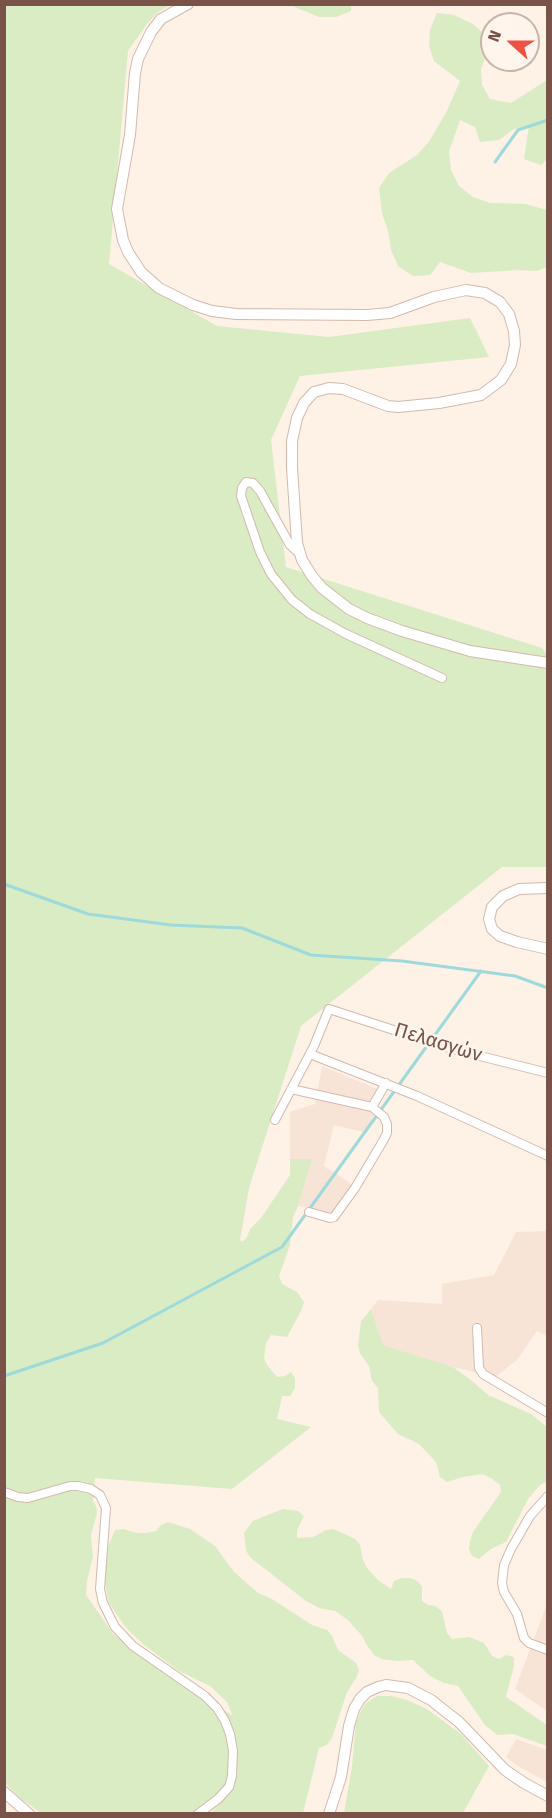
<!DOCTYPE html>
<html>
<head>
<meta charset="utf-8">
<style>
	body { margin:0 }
	#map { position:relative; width:552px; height:1818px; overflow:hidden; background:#fef1e6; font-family:"Fira Sans",sans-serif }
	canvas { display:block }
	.frame { position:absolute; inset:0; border:6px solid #795348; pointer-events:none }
	.north { position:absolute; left:480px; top:12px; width:60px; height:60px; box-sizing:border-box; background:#fff5ed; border:2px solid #c9b4ab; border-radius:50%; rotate:291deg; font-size:16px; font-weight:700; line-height:24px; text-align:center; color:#795348 }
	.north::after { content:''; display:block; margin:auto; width:21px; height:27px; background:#ef5244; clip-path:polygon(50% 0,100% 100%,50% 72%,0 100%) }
</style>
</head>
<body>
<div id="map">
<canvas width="552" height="1818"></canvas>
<div class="frame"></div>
<div class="north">N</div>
</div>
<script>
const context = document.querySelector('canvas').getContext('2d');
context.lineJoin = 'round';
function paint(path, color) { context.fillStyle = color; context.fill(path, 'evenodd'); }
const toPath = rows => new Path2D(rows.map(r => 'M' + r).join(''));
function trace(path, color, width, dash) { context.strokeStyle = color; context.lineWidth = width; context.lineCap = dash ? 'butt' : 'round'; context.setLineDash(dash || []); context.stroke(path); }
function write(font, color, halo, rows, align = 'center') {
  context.font = font + ' "Fira Sans",sans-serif'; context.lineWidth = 5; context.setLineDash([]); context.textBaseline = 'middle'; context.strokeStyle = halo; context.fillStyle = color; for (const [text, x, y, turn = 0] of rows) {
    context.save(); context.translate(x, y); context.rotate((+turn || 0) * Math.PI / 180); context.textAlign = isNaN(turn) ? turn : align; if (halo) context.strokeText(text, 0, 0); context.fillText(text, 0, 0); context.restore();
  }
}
const residential = toPath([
	[322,1066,382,1091,367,1133,334,1125,324,1166,356,1187,334,1214,298,1206,311,1160,290,1159,290,1112,315,1104],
	[547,1231,547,1336,537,1331,517,1360,495,1377,453,1367,382,1345,371,1309,378,1300,442,1304,442,1284,494,1275,516,1232],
	[547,1604,547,1711,515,1689],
	[516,1739,547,1750,547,1782,518,1766,506,1757]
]);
const green = toPath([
	[4,5,170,5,158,12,147,24,128,51,109,264,217,326,329,337,470,318,489,357,300,376,271,440,286,567,542,648,547,654,547,867,502,867,301,1026,249,1188,240,1240,242,1242,247,1237,250,1229,261,1218,290,1175,290,1159,312,1159,298,1206,293,1217,290,1245,279,1276,282,1284,297,1292,304,1302,301,1311,287,1337,271,1335,266,1343,264,1358,267,1365,277,1377,285,1376,291,1372,295,1378,295,1388,290,1396,282,1396,277,1419,311,1427,232,1489,95,1478,93,1501,96,1506,97,1513,91,1535,93,1557,87,1581,86,1595,114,1635,233,1716,227,1702,210,1686,179,1671,143,1644,126,1628,109,1603,104,1579,107,1549,115,1530,123,1529,137,1533,146,1533,156,1531,161,1525,168,1522,190,1529,215,1546,234,1572,258,1593,272,1599,312,1625,327,1630,332,1636,338,1650,356,1663,359,1670,356,1678,347,1692,332,1738,327,1745,319,1748,303,1813,211,1813,218,1807,205,1814,41,1813,20,1798,5,1783],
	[290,5,351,5,351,11,336,17,319,17],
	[437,13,454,15,473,24,486,36,487,53,481,69,482,85,490,99,511,103,547,80,547,159,541,165,524,159,529,126,514,129,499,140,480,142,475,127,460,120,449,152,451,170,459,186,473,197,490,203,525,204,547,210,547,267,537,271,519,270,471,273,440,262,430,275,413,276,398,266,391,250,388,231,382,213,379,188,389,173,417,155,428,143,446,113,460,81,434,61,429,46,430,30],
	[371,1309,383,1345,453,1367,471,1380,488,1395,531,1414,547,1427,547,1481,540,1485,528,1499,506,1542,491,1549,479,1559,472,1556,469,1549,470,1541,473,1532,501,1492,500,1485,491,1478,482,1474,463,1477,447,1482,440,1477,436,1462,419,1444,398,1434,379,1412,378,1388,372,1381,369,1366,360,1353,358,1346,361,1321],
	[283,1509,298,1511,304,1516,297,1530,297,1538,313,1537,326,1530,334,1529,355,1539,360,1545,363,1560,367,1568,378,1580,391,1589,394,1581,402,1578,410,1578,417,1581,422,1586,422,1601,428,1605,435,1606,442,1611,447,1633,452,1639,469,1637,484,1643,492,1656,499,1659,506,1655,514,1657,514,1666,506,1697,547,1725,547,1746,513,1734,497,1735,485,1725,458,1686,444,1683,430,1676,413,1660,397,1661,382,1659,375,1656,366,1644,363,1637,348,1620,335,1611,319,1608,306,1601,251,1558,246,1551,244,1533,253,1521],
	[377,1696,391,1696,407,1700,427,1709,461,1734,489,1766,463,1813,344,1813,352,1766,356,1723,361,1711,366,1703]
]);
const stream = toPath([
	[495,162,518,130,548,120],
	[4,884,88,914,171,925,242,928,311,955,402,961,515,976,548,988],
	[4,1376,103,1343,282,1247,481,971]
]);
const minor = toPath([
	[300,554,290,545,260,491,253,483,246,482,242,488,241,496,260,552,271,574,292,600,310,614,346,634,442,678],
	[310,1054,417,1096,548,1156],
	[291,1089,372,1107,384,1117,387,1124,387,1133,383,1141,355,1188,334,1217,330,1218,309,1212],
	[372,1107,386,1083],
	[275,1120,314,1046,329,1009,452,1049,548,1073],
	[477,1328,479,1368,483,1374,548,1413],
	[4,1492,18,1497,28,1498,70,1486,78,1486,91,1489,100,1495,106,1508,100,1589,103,1603,115,1627,133,1646,205,1696,217,1708,225,1721,230,1734,233,1751,232,1776,229,1787,218,1799,198,1814],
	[548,1496,530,1516,511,1549,504,1565,502,1583,504,1592,517,1614,524,1638,529,1643,548,1650]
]);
const tertiary = toPath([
	[188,4,161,19,151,32,138,59,135,73,130,135,117,209,123,240,128,252,141,272,159,288,193,305,212,311,236,314,367,315,390,313,434,297,466,290,485,293,500,302,509,314,514,331,515,345,511,364,501,380,481,395,439,403,398,407,388,406,343,389,329,388,314,392,304,403,297,418,292,441,292,468,297,543,302,560,312,576,322,588,349,609,367,618,402,631,470,651,548,663],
	[548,888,519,889,503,896,492,907,489,919,492,929,500,936,517,942,548,949],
	[4,1792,29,1814],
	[329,1814,341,1777,349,1726,354,1709,360,1699,367,1692,378,1687,386,1685,408,1688,431,1700,459,1722,505,1770,524,1783,548,1796]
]);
const streetNames = [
	["Πελασγών",438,1043,17]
];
paint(residential, '#f8e4d6');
paint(green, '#d9ecc3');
trace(stream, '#9edadb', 3);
trace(minor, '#d3b9ad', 10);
trace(tertiary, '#d3b9ad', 12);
trace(minor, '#fff', 8);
trace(tertiary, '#fff', 10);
write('20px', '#795348', '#fff5ed', streetNames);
</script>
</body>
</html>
